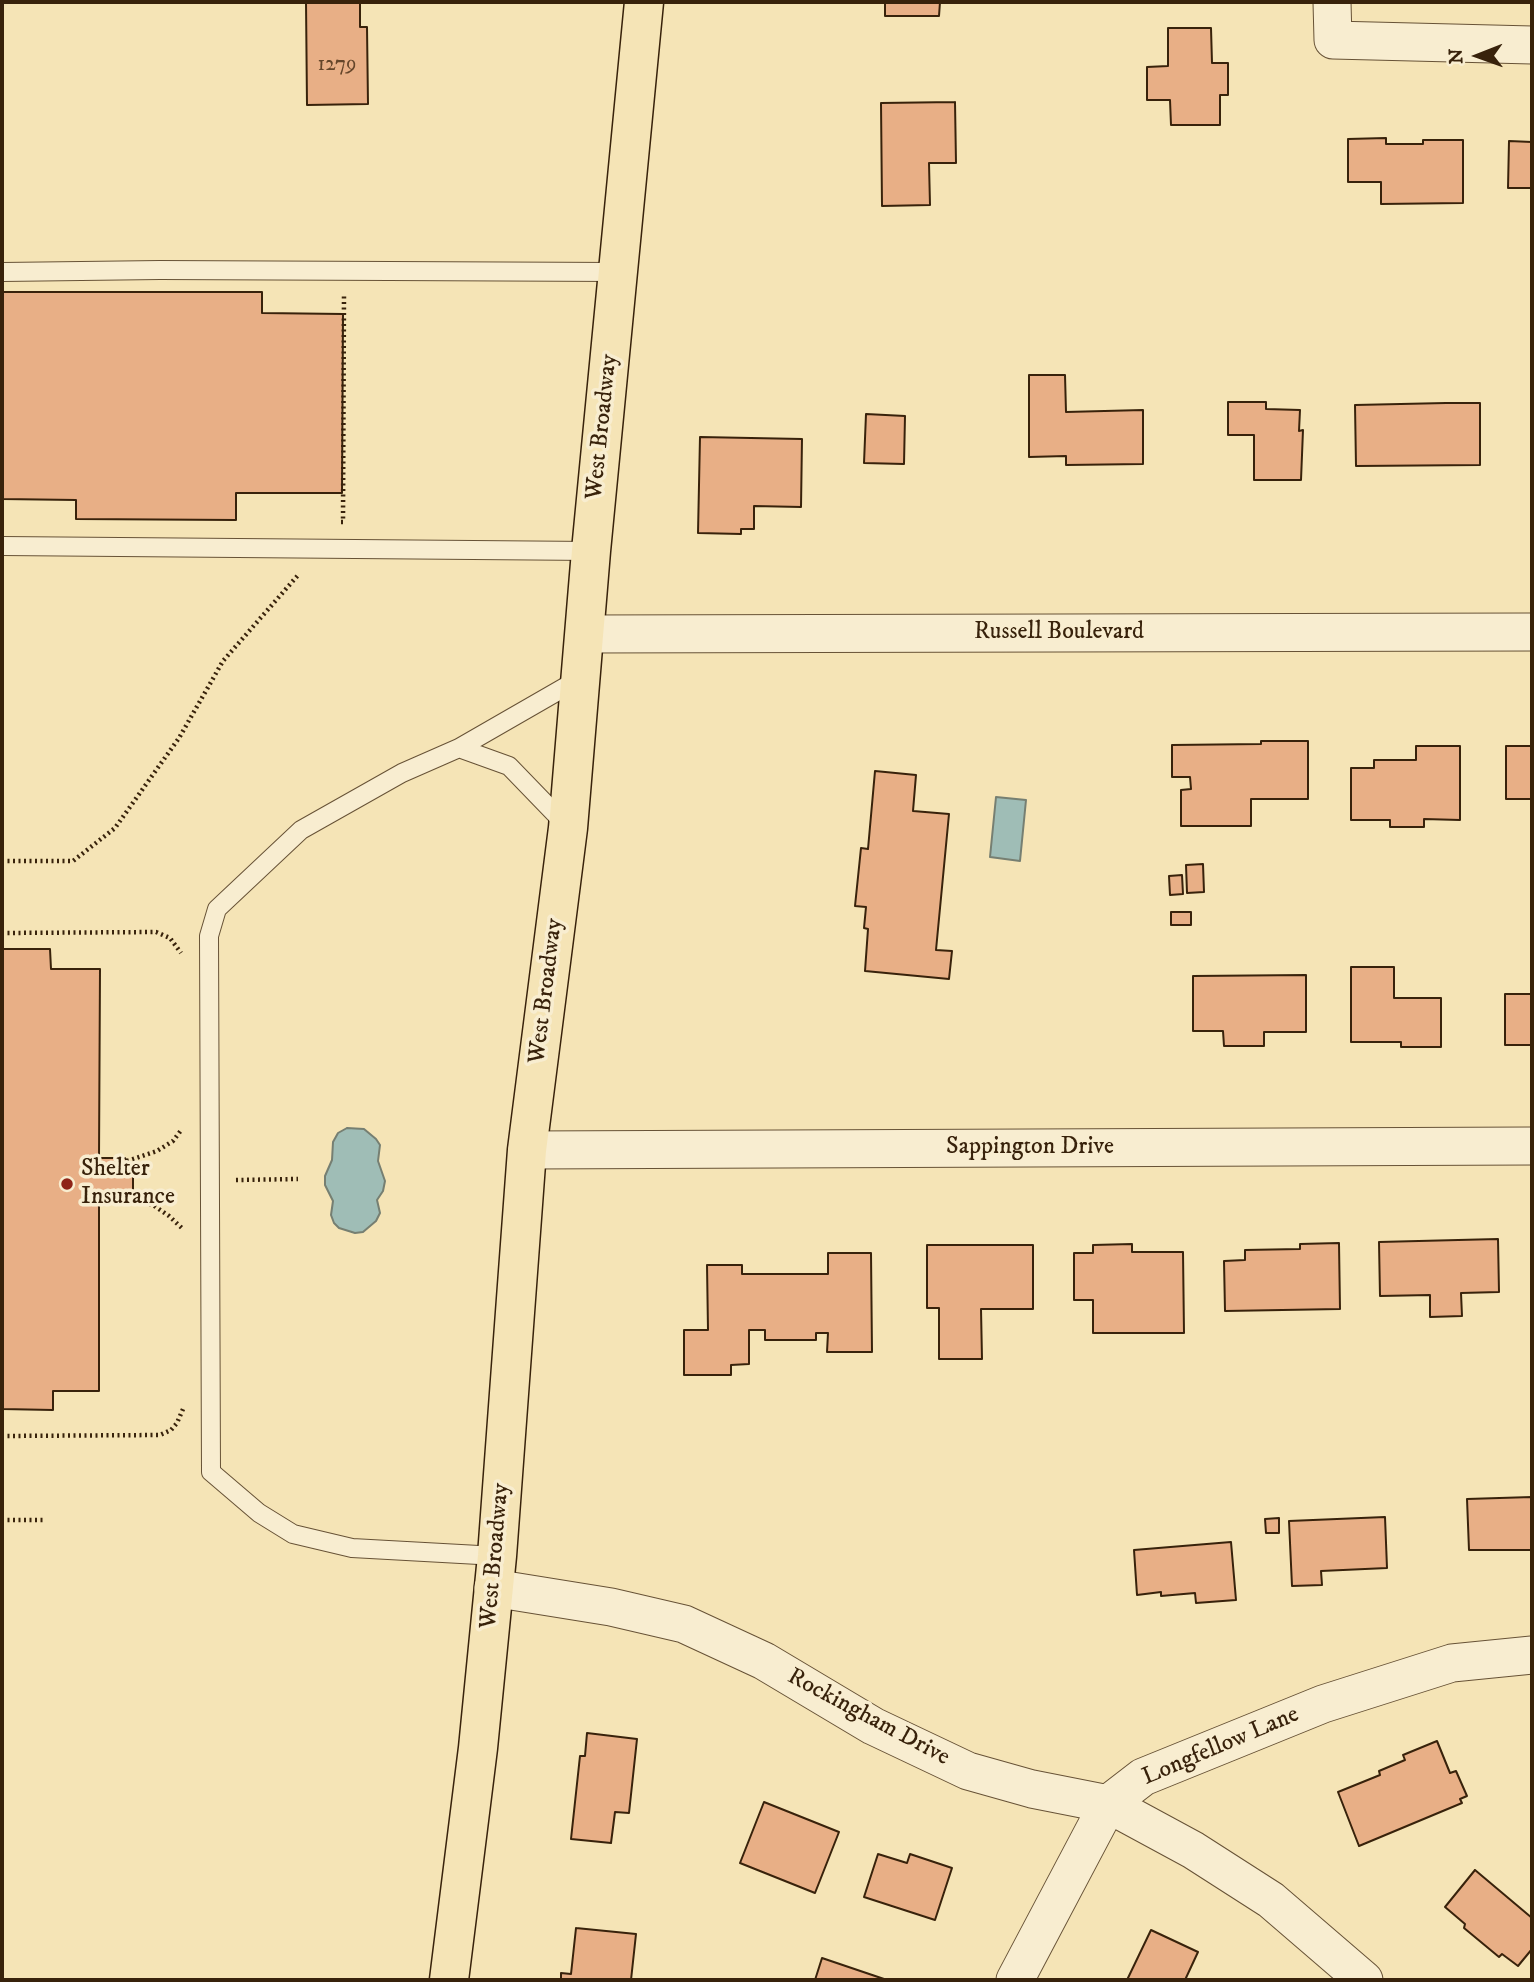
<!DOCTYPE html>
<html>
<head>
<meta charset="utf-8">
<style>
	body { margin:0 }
	#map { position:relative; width:1534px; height:1982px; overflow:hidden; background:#f5e4b6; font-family:"IM FELL DW Pica",serif }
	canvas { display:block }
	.frame { position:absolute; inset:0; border:4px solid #38220b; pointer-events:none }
	.north { position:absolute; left:1443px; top:21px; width:70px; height:70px; -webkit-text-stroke:5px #f8edd0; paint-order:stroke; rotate:269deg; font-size:19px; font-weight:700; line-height:28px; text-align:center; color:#38220b }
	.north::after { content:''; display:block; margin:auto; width:24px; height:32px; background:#38220b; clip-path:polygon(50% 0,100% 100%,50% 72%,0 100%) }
</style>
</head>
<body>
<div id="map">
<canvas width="1534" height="1982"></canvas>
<div class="frame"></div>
<div class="north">N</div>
</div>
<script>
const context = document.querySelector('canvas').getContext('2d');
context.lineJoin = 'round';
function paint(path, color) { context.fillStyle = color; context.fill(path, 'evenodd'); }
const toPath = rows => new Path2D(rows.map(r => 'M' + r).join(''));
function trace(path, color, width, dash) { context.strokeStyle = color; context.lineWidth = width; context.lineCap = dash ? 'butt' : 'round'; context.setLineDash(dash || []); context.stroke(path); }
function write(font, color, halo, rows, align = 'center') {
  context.font = font + ' "IM FELL DW Pica",serif'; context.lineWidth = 7; context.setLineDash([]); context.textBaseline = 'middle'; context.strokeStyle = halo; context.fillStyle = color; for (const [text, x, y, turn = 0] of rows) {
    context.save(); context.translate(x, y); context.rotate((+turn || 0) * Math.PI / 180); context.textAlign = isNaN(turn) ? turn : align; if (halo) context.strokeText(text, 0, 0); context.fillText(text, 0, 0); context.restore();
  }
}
const water = toPath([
	[996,797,1026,800,1020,861,990,857,996,797],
	[347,1128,364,1129,376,1139,380,1145,378,1161,385,1181,383,1191,377,1200,380,1213,376,1221,363,1232,355,1233,339,1228,334,1223,331,1215,333,1201,325,1185,325,1176,332,1160,333,1142,338,1133,347,1128]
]);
const building = toPath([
	[306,2,360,2,360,27,367,27,368,104,307,105,306,2],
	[885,2,940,2,939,16,885,16,885,2],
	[1168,28,1211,28,1212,63,1228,63,1228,95,1220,95,1220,125,1171,125,1170,100,1147,100,1147,67,1168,66,1168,28],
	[955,102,956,163,929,163,930,205,882,206,881,103,955,102],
	[1386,138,1386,144,1423,144,1423,140,1463,140,1463,203,1381,204,1381,182,1348,182,1348,139,1386,138],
	[1509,141,1532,142,1532,188,1508,188,1509,141],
	[2,292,262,292,262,313,343,314,342,493,236,493,236,520,76,519,76,500,2,499,2,292],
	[1029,375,1065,375,1066,412,1143,410,1143,464,1066,465,1066,456,1029,457,1029,375],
	[1228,402,1266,402,1266,409,1300,410,1299,431,1303,430,1301,480,1254,480,1254,435,1228,435,1228,402],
	[1446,403,1480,403,1480,465,1356,466,1355,405,1446,403],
	[866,414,905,416,904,464,864,463,866,414],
	[700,437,802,439,801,507,754,506,754,529,741,529,741,534,698,533,700,437],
	[1261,741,1308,741,1308,799,1251,799,1251,826,1181,826,1181,790,1191,789,1190,777,1172,777,1172,745,1261,744,1261,741],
	[1416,746,1460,746,1460,820,1424,819,1424,827,1390,827,1390,820,1351,820,1351,768,1374,768,1374,760,1416,760,1416,746],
	[1506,746,1532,746,1532,799,1506,799,1506,746],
	[875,771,916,775,913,811,949,814,936,950,952,951,949,979,865,971,868,929,864,928,866,907,855,906,861,848,868,849,875,771],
	[1203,864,1204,892,1187,893,1186,865,1203,864],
	[1182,875,1183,894,1170,895,1169,876,1182,875],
	[1171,912,1191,912,1191,925,1171,925,1171,912],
	[2,949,50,949,51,969,100,969,99,1158,125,1158,133,1170,133,1189,125,1202,99,1202,99,1391,53,1391,53,1410,2,1409,2,949],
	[1351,967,1394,967,1394,998,1441,998,1441,1047,1401,1047,1401,1042,1351,1042,1351,967],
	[1306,975,1306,1032,1264,1032,1264,1046,1224,1046,1223,1031,1193,1031,1193,976,1306,975],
	[1505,994,1532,994,1532,1045,1505,1045,1505,994],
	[1498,1239,1499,1292,1461,1293,1462,1316,1430,1317,1430,1295,1380,1296,1379,1242,1498,1239],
	[1339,1243,1340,1309,1225,1311,1224,1261,1245,1260,1245,1250,1300,1249,1300,1244,1339,1243],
	[1132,1244,1132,1252,1183,1252,1184,1333,1093,1333,1093,1300,1074,1300,1074,1253,1093,1253,1093,1245,1132,1244],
	[927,1245,1033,1245,1033,1309,981,1309,982,1359,939,1359,939,1308,927,1308,927,1245],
	[828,1253,871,1253,872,1352,827,1352,828,1333,816,1333,816,1340,765,1340,765,1330,749,1330,749,1364,731,1365,731,1375,684,1375,684,1330,708,1330,707,1265,742,1265,742,1274,828,1274,828,1253],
	[1532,1497,1532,1550,1469,1550,1467,1499,1532,1497],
	[1385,1517,1387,1568,1321,1571,1322,1585,1292,1586,1289,1521,1385,1517],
	[1279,1518,1279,1533,1266,1533,1265,1519,1279,1518],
	[1231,1542,1236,1600,1196,1603,1195,1593,1161,1596,1161,1592,1137,1595,1134,1550,1231,1542],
	[587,1733,637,1739,629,1813,615,1812,611,1843,571,1839,580,1756,585,1756,587,1733],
	[1437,1741,1450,1773,1456,1771,1467,1796,1460,1799,1462,1803,1359,1846,1338,1792,1380,1775,1379,1771,1405,1760,1403,1755,1437,1741],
	[764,1802,839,1832,815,1893,740,1863,764,1802],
	[878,1854,907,1863,910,1854,952,1868,935,1920,864,1897,878,1854],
	[1475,1870,1532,1918,1532,1949,1518,1966,1502,1954,1499,1957,1464,1928,1465,1924,1445,1907,1475,1870],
	[576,1928,636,1934,631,1980,561,1980,561,1973,571,1974,576,1928],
	[1151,1930,1198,1952,1185,1980,1127,1980,1151,1930],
	[822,1958,887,1980,815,1980,822,1958]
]);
const path = toPath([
	[341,522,343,522,344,295],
	[2,861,73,861,115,828,179,738,223,661,299,574],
	[2,933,156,932,170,938,181,953],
	[127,1161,157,1151,173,1141,182,1129],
	[236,1180,298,1179],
	[128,1198,153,1205,169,1216,184,1230],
	[2,1436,160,1435,171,1430,177,1423,183,1409],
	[2,1520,45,1520]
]);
const lane = toPath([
	[2,272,160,270,618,272],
	[2,546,591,551],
	[459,748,509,766,567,826],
	[497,1556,352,1548,293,1534,259,1513,211,1472,209,936,217,909,301,830,402,773,459,748,579,679]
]);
const street = toPath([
	[1332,2,1333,40,1532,45],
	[585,634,1532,632],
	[527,1150,1532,1146],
	[493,1588,611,1607,684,1624,764,1661,873,1726,968,1771,1032,1789,1108,1804,1193,1850,1271,1900,1364,1980],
	[1015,1980,1108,1804,1143,1777,1323,1704,1452,1663,1532,1655]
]);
const primary = toPath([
	[449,1980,478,1748,497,1556,527,1150,568,828,591,551,644,2]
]);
const markers = [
	[67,1184,7,"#8f2418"]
];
const numberNames = [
	["1279",337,66]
];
const streetNames = [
	["West Broadway",603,427,-84],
	["Russell Boulevard",1059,633],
	["West Broadway",547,991,-83],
	["Sappington Drive",1030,1148],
	["West Broadway",496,1556,-85],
	["Rockingham Drive",868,1718,28],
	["Longfellow Lane",1221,1747,-23]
];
const poiNames = [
	["Shelter",81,1170],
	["Insurance",81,1198]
];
paint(water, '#9fbdb6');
trace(water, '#767f72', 2);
paint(building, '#e8af86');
trace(building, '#38220b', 2);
trace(lane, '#675236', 20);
trace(street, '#675236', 39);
trace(primary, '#38220b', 41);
trace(path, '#38220b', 4.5, [2, 3.5]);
trace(lane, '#f8edd0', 18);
trace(street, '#f8edd0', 37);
trace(primary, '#f5e4b6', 38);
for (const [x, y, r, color] of markers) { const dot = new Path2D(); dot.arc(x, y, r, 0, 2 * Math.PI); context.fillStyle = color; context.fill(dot); trace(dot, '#f8edd0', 2.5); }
write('21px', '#64452a', null, numberNames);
write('24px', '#38220b', '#f8edd0', streetNames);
write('24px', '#38220b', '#f8edd0', poiNames, 'left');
</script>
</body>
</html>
